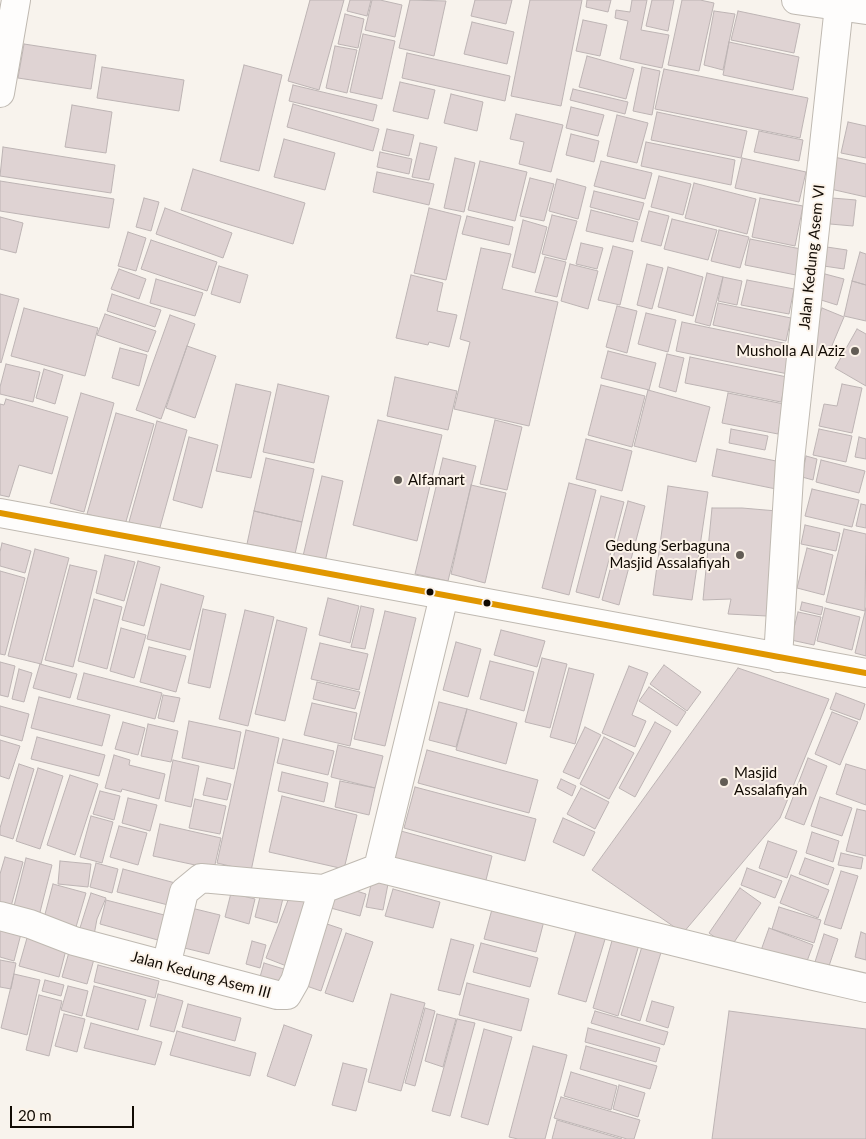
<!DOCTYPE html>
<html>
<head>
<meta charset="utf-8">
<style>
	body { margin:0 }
	#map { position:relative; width:866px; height:1139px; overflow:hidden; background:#f8f3ed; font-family:Lato,sans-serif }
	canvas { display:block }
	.scale { position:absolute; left:10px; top:1106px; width:124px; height:22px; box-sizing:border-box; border:2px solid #110a03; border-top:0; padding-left:6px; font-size:15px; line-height:18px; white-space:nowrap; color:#110a03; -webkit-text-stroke:4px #fcf3e9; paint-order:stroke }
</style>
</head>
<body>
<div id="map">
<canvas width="866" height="1139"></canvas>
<div class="scale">20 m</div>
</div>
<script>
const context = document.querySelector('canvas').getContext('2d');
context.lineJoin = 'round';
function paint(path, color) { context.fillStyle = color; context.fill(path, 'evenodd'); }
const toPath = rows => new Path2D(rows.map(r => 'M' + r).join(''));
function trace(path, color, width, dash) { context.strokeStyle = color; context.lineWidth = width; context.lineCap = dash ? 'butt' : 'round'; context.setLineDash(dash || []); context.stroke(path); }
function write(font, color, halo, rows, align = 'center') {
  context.font = font + ' Lato,sans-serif'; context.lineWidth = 4; context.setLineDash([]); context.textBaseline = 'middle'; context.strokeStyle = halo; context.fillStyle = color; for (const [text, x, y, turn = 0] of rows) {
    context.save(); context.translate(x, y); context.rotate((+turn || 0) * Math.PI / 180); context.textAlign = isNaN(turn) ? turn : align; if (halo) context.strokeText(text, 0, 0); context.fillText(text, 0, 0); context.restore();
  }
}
const building = toPath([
	[310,0,344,0,319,90,288,81,310,0],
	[350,0,371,0,367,16,347,11,350,0],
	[372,0,380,0,402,5,395,37,365,30,372,0],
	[410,0,446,1,434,56,399,48,410,0],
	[475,0,512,0,506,24,471,16,475,0],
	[530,0,582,0,561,106,511,96,530,0],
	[587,0,611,0,608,12,586,7,587,0],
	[632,0,647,0,641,30,669,35,662,68,620,59,628,21,615,18,616,10,630,12,632,0],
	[652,0,674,0,668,31,646,26,652,0],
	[682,0,700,0,714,3,699,71,668,65,682,0],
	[714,11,735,14,723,70,704,65,714,11],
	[738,11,800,24,794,53,731,40,738,11],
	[345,14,364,19,358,48,338,44,345,14],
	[583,20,607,25,600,56,576,51,583,20],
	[472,22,514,32,507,64,464,54,472,22],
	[363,34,395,41,382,99,350,92,363,34],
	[729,42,799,57,793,90,723,75,729,42],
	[24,44,96,55,91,89,18,78,24,44],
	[335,46,357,50,347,93,326,88,335,46],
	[407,53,510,76,505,101,402,78,407,53],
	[587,56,634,69,626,99,579,87,587,56],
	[244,65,282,75,259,171,220,161,244,65],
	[102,67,184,80,179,111,97,98,102,67],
	[642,67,660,71,652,115,633,111,642,67],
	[664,69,808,98,800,138,655,109,664,69],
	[400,82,435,90,428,119,393,111,400,82],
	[293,85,377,105,373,121,289,101,293,85],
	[573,89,628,102,625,114,570,100,573,89],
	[451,94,483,102,477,131,444,123,451,94],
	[293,104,379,129,373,151,287,127,293,104],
	[72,105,112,112,106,153,65,147,72,105],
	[571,107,604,115,598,136,566,128,571,107],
	[657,112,747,131,741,158,651,140,657,112],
	[516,114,563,125,551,172,519,164,524,142,510,139,516,114],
	[617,115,648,123,637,163,607,156,617,115],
	[848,122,866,126,866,158,841,153,848,122],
	[387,129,414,135,409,156,382,150,387,129],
	[759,131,803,140,799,161,754,152,759,131],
	[571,134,599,141,594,162,566,155,571,134],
	[284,139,335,153,325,190,274,177,284,139],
	[646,142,735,160,731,185,641,166,646,142],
	[420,143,437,147,429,180,412,177,420,143],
	[3,147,115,165,111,193,0,176,3,147],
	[380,152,412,159,409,174,377,167,380,152],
	[834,157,866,164,866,197,826,188,834,157],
	[455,158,475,163,464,212,444,208,455,158],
	[742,158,806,172,799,202,735,188,742,158],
	[480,161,527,172,515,221,468,210,480,161],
	[601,161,652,173,645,199,594,186,601,161],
	[193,169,305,203,293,244,181,210,193,169],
	[377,172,434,184,429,205,373,192,377,172],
	[659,176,691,184,683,215,651,207,659,176],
	[530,178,554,184,544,221,520,216,530,178],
	[557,179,586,187,578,219,549,211,557,179],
	[0,181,114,199,109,228,0,211,0,181],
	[694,183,756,199,747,234,685,218,694,183],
	[594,191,644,203,639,220,590,207,594,191],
	[144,198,159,202,151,231,136,227,144,198],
	[760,198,803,206,795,246,752,237,760,198],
	[832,198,856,200,853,226,830,224,832,198],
	[165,208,232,233,223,258,156,234,165,208],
	[429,208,461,216,446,280,414,273,429,208],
	[591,210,638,222,633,242,586,231,591,210],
	[649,211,669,216,661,246,641,241,649,211],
	[552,215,577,221,566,260,542,254,552,215],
	[467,216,513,227,509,245,462,234,467,216],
	[0,217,23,223,16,253,0,249,0,217],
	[672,219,717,230,708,260,664,249,672,219],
	[523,220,547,227,535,273,512,267,523,220],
	[719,230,749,237,740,268,711,261,719,230],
	[128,232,146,238,136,271,118,266,128,232],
	[750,239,806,250,801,276,745,265,750,239],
	[151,240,217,262,207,291,141,269,151,240],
	[581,243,603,248,597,269,576,264,581,243],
	[613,246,633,251,620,305,598,300,613,246],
	[820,246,847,250,844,269,817,265,820,246],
	[481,248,511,254,502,289,558,302,529,426,454,409,470,342,460,339,481,248],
	[860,252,866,254,866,285,852,281,860,252],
	[545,257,566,262,557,297,535,292,545,257],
	[570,264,598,271,588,309,561,301,570,264],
	[647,264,663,268,652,309,637,305,647,264],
	[219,266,248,275,240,303,211,294,219,266],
	[668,267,703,277,693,316,658,307,668,267],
	[119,269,146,279,139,299,111,289,119,269],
	[707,273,723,277,710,326,695,322,707,273],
	[825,274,844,279,837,305,818,299,825,274],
	[411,275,443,283,437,311,457,315,449,347,429,342,428,345,396,338,411,275],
	[723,277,742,281,737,305,718,301,723,277],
	[156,279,203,293,195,316,150,303,156,279],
	[747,280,794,289,789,314,741,305,747,280],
	[852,281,866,285,866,321,844,316,852,281],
	[0,294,19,299,1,363,0,362,0,294],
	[112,294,161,310,155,327,107,311,112,294],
	[718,303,791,318,786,341,713,325,718,303],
	[617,306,637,311,627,353,606,347,617,306],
	[24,308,98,328,85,376,11,356,24,308],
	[822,308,844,317,828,355,807,346,822,308],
	[646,313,676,320,668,352,638,344,646,313],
	[105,314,156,331,148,352,97,335,105,314],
	[170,315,195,324,161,419,136,410,170,315],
	[682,322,793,345,788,374,676,351,682,322],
	[857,329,866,334,866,386,835,368,857,329],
	[187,346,216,356,195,418,166,408,187,346],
	[120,348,147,355,139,386,112,378,120,348],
	[608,351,656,363,649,390,601,378,608,351],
	[667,354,684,358,676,392,659,387,667,354],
	[690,357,787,377,781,402,685,383,690,357],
	[6,364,40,372,33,402,0,394,0,387,6,364],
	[44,369,63,375,55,404,36,398,44,369],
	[395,377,457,391,448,430,387,416,395,377],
	[236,384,271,392,251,478,216,471,236,384],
	[278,384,329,396,314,463,263,452,278,384],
	[842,384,862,388,852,433,819,426,824,404,837,406,842,384],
	[601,385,645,396,632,447,588,435,601,385],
	[648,390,710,407,696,462,634,446,648,390],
	[81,393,114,403,84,512,50,503,81,393],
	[728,393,784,404,778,434,722,423,728,393],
	[6,399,68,417,52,474,19,465,9,497,0,495,0,404,4,405,6,399],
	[116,413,154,424,125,525,87,514,116,413],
	[378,420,442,435,417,541,353,525,378,420],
	[495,420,522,427,507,490,480,484,495,420],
	[157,421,187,430,159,531,129,522,157,421],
	[731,429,768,436,765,450,729,443,731,429],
	[819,429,852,436,846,462,813,455,819,429],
	[189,437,218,445,202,508,173,500,189,437],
	[859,437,866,439,866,459,855,457,859,437],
	[586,439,632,451,622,491,576,479,586,439],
	[717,449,781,462,776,489,712,476,717,449],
	[806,456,817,459,813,480,802,477,806,456],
	[266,458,314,469,302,522,254,511,266,458],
	[443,458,476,466,448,581,415,574,443,458],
	[821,460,865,471,859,493,816,482,821,460],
	[322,476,343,481,325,562,303,556,322,476],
	[569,483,596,490,569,595,542,588,569,483],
	[471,485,506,493,485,583,451,574,471,485],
	[668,486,708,492,692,600,653,595,668,486],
	[812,489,859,500,852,527,805,516,812,489],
	[601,496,624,502,599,598,576,592,601,496],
	[628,501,645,506,619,605,602,600,628,501],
	[861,504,866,505,866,528,856,526,861,504],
	[712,508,742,508,777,511,767,616,728,614,731,599,703,600,712,508],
	[254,511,302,522,295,554,247,544,254,511],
	[805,525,840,533,836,551,801,544,805,525],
	[844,529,866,534,865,611,826,602,844,529],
	[2,543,31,551,25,573,0,566,0,552,2,543],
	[807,548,833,555,824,595,797,588,807,548],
	[35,549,69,558,41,664,8,656,35,549],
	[105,555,135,562,124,601,96,593,105,555],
	[138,561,160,567,144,626,122,620,138,561],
	[70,565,97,571,73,667,45,660,70,565],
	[0,571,25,578,5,655,0,654,0,571],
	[161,584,204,596,190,650,147,639,161,584],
	[328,598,359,606,350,643,319,635,328,598],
	[94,599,122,607,107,669,78,661,94,599],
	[802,602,823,607,821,615,800,610,802,602],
	[361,606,374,609,365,649,351,647,361,606],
	[825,608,860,617,852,650,817,641,825,608],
	[866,608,866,656,855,653,866,608],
	[203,609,226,614,210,688,188,683,203,609],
	[245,610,274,617,248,726,219,719,245,610],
	[385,611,416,618,385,746,354,739,385,611],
	[798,612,821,617,814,645,791,640,798,612],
	[277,620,307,628,285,721,255,714,277,620],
	[121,628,146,635,134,678,110,671,121,628],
	[501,630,545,641,537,667,494,655,501,630],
	[456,642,481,649,468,697,443,690,456,642],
	[320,643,368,654,359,690,311,679,320,643],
	[149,647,186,656,176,692,140,682,149,647],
	[542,658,567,664,550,728,525,722,542,658],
	[490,661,534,672,524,711,480,699,490,661],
	[0,662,15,666,8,697,0,695,0,662],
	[40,664,77,674,70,698,33,688,40,664],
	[664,665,701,692,687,711,650,684,664,665],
	[629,666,648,673,632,715,646,721,635,747,602,733,629,666],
	[569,668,594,674,575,744,550,737,569,668],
	[738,668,829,699,780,818,683,933,592,870,738,668],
	[19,669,32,673,24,702,12,699,19,669],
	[84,673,162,693,155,719,77,699,84,673],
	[317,682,360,692,355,709,313,699,317,682],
	[649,687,686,712,677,726,639,701,649,687],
	[836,693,865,704,860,720,830,709,836,693],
	[163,695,180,698,174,722,158,718,163,695],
	[39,697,110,715,102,746,31,728,39,697],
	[439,702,467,709,456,747,429,740,439,702],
	[312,703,357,713,350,746,304,735,312,703],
	[0,706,29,714,22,741,0,735,0,706],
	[467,709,517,723,506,764,456,750,467,709],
	[832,712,858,722,840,765,815,754,832,712],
	[189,721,241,732,234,769,182,758,189,721],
	[123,722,145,728,138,755,115,749,123,722],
	[655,722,671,731,635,797,619,788,655,722],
	[148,724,178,731,171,762,141,756,148,724],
	[585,727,601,735,579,779,563,772,585,727],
	[246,730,279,738,251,871,217,863,246,730],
	[37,737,105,755,99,776,31,759,37,737],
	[604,737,634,753,609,799,580,784,604,737],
	[283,739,334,751,328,775,277,763,283,739],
	[0,740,20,746,9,779,0,776,0,740],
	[338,745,383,756,375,788,331,777,338,745],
	[427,750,538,780,529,813,418,783,427,750],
	[114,755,130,760,129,765,165,774,159,799,122,789,121,792,105,788,114,755],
	[808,758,827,766,804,825,785,818,808,758],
	[173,760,199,766,191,807,165,801,173,760],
	[19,764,34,769,13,839,0,835,0,828,19,764],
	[846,764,866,770,866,805,836,794,846,764],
	[38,768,63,776,40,849,16,841,38,768],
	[282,772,328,783,324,802,278,791,282,772],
	[70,775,98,784,75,855,47,845,70,775],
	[207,778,231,784,227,800,203,795,207,778],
	[561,779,576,786,572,796,557,788,561,779],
	[340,781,375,788,369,815,335,807,340,781],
	[415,787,536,819,525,861,404,828,415,787],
	[581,788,609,802,595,829,567,814,581,788],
	[100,791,120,796,114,820,93,814,100,791],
	[282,796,357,815,344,869,269,852,282,796],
	[820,797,852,808,842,836,811,826,820,797],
	[128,798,157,805,150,831,122,823,128,798],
	[195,799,226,806,220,834,189,828,195,799],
	[857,809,866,811,866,856,846,851,857,809],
	[91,816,113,822,102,863,80,857,91,816],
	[563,818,595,832,584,856,553,842,563,818],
	[160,824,221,838,214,869,153,856,160,824],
	[119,826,147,833,138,865,110,857,119,826],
	[401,831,492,856,484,888,392,864,401,831],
	[812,832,839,841,833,862,806,853,812,832],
	[768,841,797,851,787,878,759,868,768,841],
	[841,853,863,858,861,869,838,865,841,853],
	[5,857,23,862,9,914,0,912,0,874,5,857],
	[26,858,52,865,38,920,12,914,26,858],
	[805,858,834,868,828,885,799,874,805,858],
	[60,861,91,864,88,887,58,884,60,861],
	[96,863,118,869,112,893,90,887,96,863],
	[747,868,782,881,775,898,741,885,747,868],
	[123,869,179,884,172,906,117,892,123,869],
	[841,871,858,876,841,929,824,924,841,871],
	[791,875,829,890,818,918,780,903,791,875],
	[372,880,388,884,383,910,366,907,372,880],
	[53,884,86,893,76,927,44,918,53,884],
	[334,884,366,894,360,916,327,907,334,884],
	[263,885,285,890,277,923,255,917,263,885],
	[740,888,761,903,730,948,709,933,740,888],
	[393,889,440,902,433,928,385,916,393,889],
	[91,893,106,898,97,919,94,935,79,931,91,893],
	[231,893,255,899,249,924,225,917,231,893],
	[290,895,316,899,289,967,266,958,290,895],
	[495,898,546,913,536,952,484,939,495,898],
	[106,900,172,917,165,942,100,924,106,900],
	[183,906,220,915,209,954,172,945,183,906],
	[779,907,821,920,814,943,772,929,779,907],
	[0,921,23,926,14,961,0,957,0,921],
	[318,921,342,929,321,991,298,983,318,921],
	[577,928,606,936,586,1002,558,994,577,928],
	[769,928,813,945,803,972,759,956,769,928],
	[615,930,641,938,618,1016,593,1008,615,930],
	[29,931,68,942,59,977,19,966,29,931],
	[861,932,866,934,866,960,855,957,861,932],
	[346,933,373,942,353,1002,325,993,346,933],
	[824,934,838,939,828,969,814,965,824,934],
	[451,939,474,945,460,995,438,990,451,939],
	[644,940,663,946,640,1021,621,1015,644,940],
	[252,941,266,945,260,968,246,964,252,941],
	[481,943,538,958,530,987,473,972,481,943],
	[71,945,96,952,87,984,62,977,71,945],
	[0,960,16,963,11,989,0,987,0,960],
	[264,963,287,970,284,983,260,977,264,963],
	[98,965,159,981,155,998,94,982,98,965],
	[14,974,40,980,27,1035,1,1028,14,974],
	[45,980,64,985,61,996,42,991,45,980],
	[467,983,529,999,521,1031,459,1015,467,983],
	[68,986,88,991,82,1016,61,1010,68,986],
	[94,986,146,1000,138,1030,86,1016,94,986],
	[158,994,183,1001,174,1032,150,1026,158,994],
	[391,994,425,1003,401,1091,368,1082,391,994],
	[39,995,62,1001,49,1056,26,1050,39,995],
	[652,1001,674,1007,668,1028,646,1021,652,1001],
	[188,1004,241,1018,235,1041,182,1027,188,1004],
	[425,1008,435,1011,415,1086,405,1083,425,1008],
	[595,1011,668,1032,664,1045,591,1023,595,1011],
	[729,1011,866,1029,866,1139,712,1139,729,1011],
	[64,1014,85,1019,77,1052,55,1046,64,1014],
	[437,1014,456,1019,443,1067,425,1061,437,1014],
	[457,1019,475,1023,450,1116,432,1111,457,1019],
	[91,1023,162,1042,155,1065,84,1048,91,1023],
	[284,1025,312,1035,295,1086,267,1076,284,1025],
	[588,1028,660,1048,656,1062,585,1042,588,1028],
	[484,1029,512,1037,488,1125,461,1117,484,1029],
	[177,1031,256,1053,250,1076,170,1055,177,1031],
	[533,1046,567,1055,545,1139,518,1139,509,1137,533,1046],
	[586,1046,657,1066,650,1089,580,1069,586,1046],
	[343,1063,367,1069,356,1111,332,1105,343,1063],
	[571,1072,617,1086,611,1110,564,1096,571,1072],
	[619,1085,645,1093,638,1117,613,1109,619,1085],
	[561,1097,640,1120,634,1139,627,1139,554,1118,561,1097],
	[557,1120,622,1139,552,1139,557,1120]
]);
const minor = toPath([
	[796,0,866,10],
	[0,93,16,0],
	[0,513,866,673],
	[778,658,790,460,839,6],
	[378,868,809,975,866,988],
	[378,868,444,596],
	[0,916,30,924,74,941,277,995,287,995,295,981,323,889,378,868],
	[166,966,184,892,201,878,323,889]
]);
const bus1 = toPath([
	[0,513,866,673]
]);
const markers = [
	[855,351,5,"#625c55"],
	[398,480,5,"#625c55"],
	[740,555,5,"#625c55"],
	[430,592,4.5,"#110a03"],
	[487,603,4.5,"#110a03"],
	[724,782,5,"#625c55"]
];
const streetNames = [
	["Jalan Kedung Asem VI",812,257,-84],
	["Jalan Kedung Asem III",201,975,15]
];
const poiNames = [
	["Musholla Al Aziz",845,351],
	["Alfamart",408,480,"left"],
	["Gedung Serbaguna",730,546],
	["Masjid Assalafiyah",730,563],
	["Masjid",734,773,"left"],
	["Assalafiyah",734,790,"left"]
];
paint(building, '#dfd3d3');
trace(building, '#bdb4b4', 1);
trace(minor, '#bfb9b1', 30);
trace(minor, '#fefdfc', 28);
trace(bus1, '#e09600', 6);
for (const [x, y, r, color] of markers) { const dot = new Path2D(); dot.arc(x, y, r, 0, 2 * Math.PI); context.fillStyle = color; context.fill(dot); trace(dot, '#fcf3e9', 2); }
write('15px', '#110a03', '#fcf3e9', streetNames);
write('15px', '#110a03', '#fcf3e9', poiNames, 'right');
</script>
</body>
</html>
